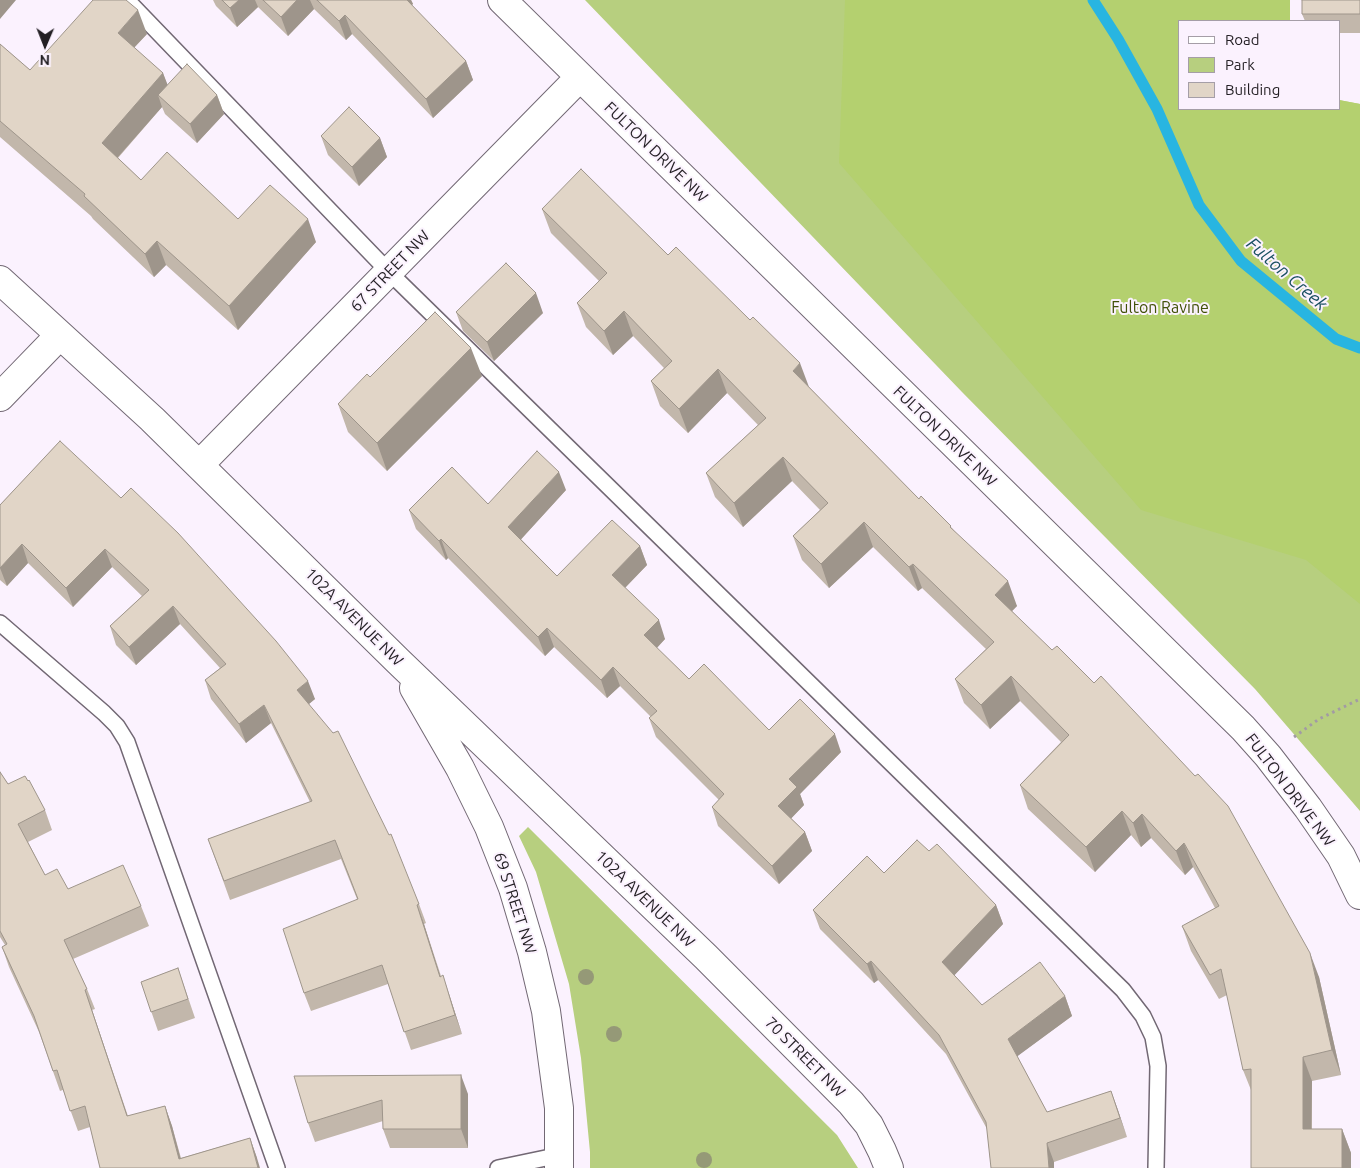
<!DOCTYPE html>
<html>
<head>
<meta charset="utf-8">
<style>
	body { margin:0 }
	#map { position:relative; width:1360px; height:1168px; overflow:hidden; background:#fbf2fe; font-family:Ubuntu,sans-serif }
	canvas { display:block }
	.legend { position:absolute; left:1178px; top:20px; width:162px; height:90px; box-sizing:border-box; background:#fbf2fe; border:1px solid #a59ea7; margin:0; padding:6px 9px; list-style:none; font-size:15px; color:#231f24 }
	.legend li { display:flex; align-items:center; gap:10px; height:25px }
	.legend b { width:25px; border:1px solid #a59ea7 }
	.north { position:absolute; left:20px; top:20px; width:50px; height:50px; -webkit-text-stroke:4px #fbf2fe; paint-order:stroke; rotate:181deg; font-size:14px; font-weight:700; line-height:20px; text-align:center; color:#231f24 }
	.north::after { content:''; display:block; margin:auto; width:18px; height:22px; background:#231f24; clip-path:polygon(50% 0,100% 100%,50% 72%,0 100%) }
</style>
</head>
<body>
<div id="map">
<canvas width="1360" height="1168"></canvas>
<ul class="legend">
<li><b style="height:6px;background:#fff"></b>Road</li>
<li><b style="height:14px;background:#b7cf7f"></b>Park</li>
<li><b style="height:14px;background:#e1d5c7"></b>Building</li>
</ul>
<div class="north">N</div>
</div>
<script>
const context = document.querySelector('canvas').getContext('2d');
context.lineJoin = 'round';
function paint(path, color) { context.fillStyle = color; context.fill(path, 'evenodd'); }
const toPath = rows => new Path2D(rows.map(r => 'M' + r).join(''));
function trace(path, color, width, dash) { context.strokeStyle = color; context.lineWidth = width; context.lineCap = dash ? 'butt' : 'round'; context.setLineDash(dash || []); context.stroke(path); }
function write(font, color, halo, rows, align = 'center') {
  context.font = font + ' Ubuntu,sans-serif'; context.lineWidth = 4; context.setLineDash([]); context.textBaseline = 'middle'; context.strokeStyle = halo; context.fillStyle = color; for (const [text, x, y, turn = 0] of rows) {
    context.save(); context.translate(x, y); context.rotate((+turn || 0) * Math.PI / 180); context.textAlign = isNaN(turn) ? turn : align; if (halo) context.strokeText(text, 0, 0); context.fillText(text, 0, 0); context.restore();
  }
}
const green = toPath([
	[585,0,1290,0,1290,21,1179,21,1179,109,1339,109,1339,100,1360,104,1360,811,1255,689,962,392],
	[528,827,837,1135,858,1168,590,1168,590,1152,581,1058,569,984,536,872,519,836]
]);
const forest = toPath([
	[845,0,1290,0,1290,21,1179,21,1179,109,1339,109,1339,100,1360,104,1360,604,1306,560,1141,510,839,163]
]);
const stream = toPath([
	[1093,0,1118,39,1157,109,1199,205,1241,261,1336,339,1360,348]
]);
const path = toPath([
	[1294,737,1319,719,1360,699]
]);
const lane = toPath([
	[127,0,389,272,1123,990,1143,1016,1153,1037,1158,1066,1156,1168],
	[0,623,104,713,117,726,127,742,277,1168],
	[498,1168,560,1155]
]);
const street = toPath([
	[502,0,1243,728,1268,756,1308,808,1341,856,1360,895],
	[0,280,152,419,398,661,706,957,851,1103,869,1125,882,1151,889,1168],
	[0,397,60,335],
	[199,465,580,77],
	[414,688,460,768,489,827,513,888,532,952,546,1011,559,1108,559,1168]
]);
const trees = [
	[586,977],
	[614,1034],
	[704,1160]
];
const wall = toPath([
	[213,0,411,0,413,4,411,5,466,61,473,80,433,118,352,34,346,40,314,9,288,36,258,7,237,27,216,6],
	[1360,0,1360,33,1339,33,1339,21,1305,21,1302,14],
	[147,34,134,48,163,73,167,85,217,95,224,114,197,143,165,114,162,107,118,158,141,180,238,219,316,242,238,330,166,265,154,277,93,219,91,216,0,137,0,44,30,70],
	[321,136,380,138,387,157,359,186,328,155],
	[542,209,668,255,809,387,919,499,952,528,1017,606,1012,611,1319,977,1341,1075,1312,1081,1312,1129,1342,1129,1351,1153,1351,1168,1251,1090,1243,1070,1227,995,1219,999,1191,951,1182,926,1215,908,1193,867,1185,875,1151,838,1141,847,1131,835,1095,872,1028,809,1020,785,1061,742,1020,701,990,729,964,703,955,679,986,649,922,588,918,591,873,547,829,588,802,560,793,536,820,510,792,481,743,527,715,497,706,473,758,425,727,393,688,433,660,406,651,381,664,368,633,336,613,355,586,327,577,303,599,281,551,233],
	[456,312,543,313,494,361,463,331],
	[482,376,387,471,348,432,338,404,370,377],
	[60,441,315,699,309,704,419,904,426,923,424,924,441,976,449,994,462,1034,411,1050,388,984,311,1011,304,993,357,899,341,859,230,900,208,839,310,802,271,723,246,743,211,699,205,680,220,668,180,624,136,665,116,645,110,626,142,596,112,567,73,607,28,563,7,586,0,580,0,505],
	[566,490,521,539,557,576,640,546,647,565,625,588,665,639,657,648,689,679,769,730,841,752,800,794,804,805,791,818,805,832,812,851,779,884,718,826,712,807,719,800,656,737,649,718,651,717,620,686,607,698,554,647,545,656,448,558,446,560,416,529,409,510,488,504],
	[0,772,8,784,45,810,52,830,28,842,45,875,68,889,141,906,149,926,73,959,87,989,95,1009,92,1010,128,1116,165,1106,172,1126,181,1158,250,1138,257,1158,100,1168,90,1127,78,1131,63,1090,60,1091,39,1032,9,967,2,947,5,945,0,937],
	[929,851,996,905,1003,924,954,975,982,1005,1065,996,1072,1016,1017,1056,1047,1112,1111,1091,1127,1137,1054,1162,1054,1168,991,1168,987,1129,946,1054,878,980,874,983,820,929,813,910,884,873],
	[178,968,195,1018,158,1031,141,982],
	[294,1076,468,1094,468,1148,390,1148,383,1129,383,1121,315,1142,308,1123]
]);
const shadedWall = toPath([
	[0,0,16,0,0,19],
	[239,0,255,0,258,7,237,27,230,8],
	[297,0,310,0,314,9,288,36,281,17],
	[402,0,411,0,413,4,406,11],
	[138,10,147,34,126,56,118,33],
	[345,15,352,34,346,40,339,21],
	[466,61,473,80,433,118,426,99],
	[163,73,172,96,158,95,162,107,110,166,102,143],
	[217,95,224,114,197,143,190,124],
	[380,138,387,157,359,186,352,167],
	[308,219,316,242,238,330,229,306],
	[157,241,166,265,154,277,145,254],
	[536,293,543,313,494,361,487,342],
	[624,311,633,336,613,355,604,331],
	[471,348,482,376,387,471,377,443],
	[800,363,809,387,793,371],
	[718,369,727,393,688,433,679,409],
	[783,457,792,481,743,527,734,503],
	[559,472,566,490,515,546,508,527],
	[864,522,873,547,829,588,821,564],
	[441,539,448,558,446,560,439,541],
	[22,544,28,563,7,586,0,568],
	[640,546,647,565,619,594,612,575],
	[105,549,112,567,73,607,66,588],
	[913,564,922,588,918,591,909,567],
	[1008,581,1017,606,1004,619,995,595],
	[173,606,180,624,136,665,129,647],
	[659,620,665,639,651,654,644,635],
	[547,628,554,647,545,656,538,637],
	[613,667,620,686,607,698,601,680],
	[1011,676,1020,701,990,729,981,705],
	[308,681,315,699,304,708,297,690],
	[264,705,271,723,246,743,239,724],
	[835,734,841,752,800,794,804,805,785,825,778,806,789,779],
	[1122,811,1131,835,1095,872,1086,847],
	[1142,814,1151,838,1141,847,1133,823],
	[805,832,812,851,779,884,772,866],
	[1184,843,1193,867,1185,875,1176,851],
	[417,905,424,924,446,995,440,977],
	[996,905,1003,924,949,981,942,962],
	[1310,953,1319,977,1341,1075,1332,1050],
	[871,961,878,980,874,983,867,964],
	[443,975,449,994,462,1034,455,1015],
	[85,990,92,1010,134,1136,127,1116],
	[1065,996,1072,1016,1015,1058,1008,1039],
	[1303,1057,1312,1081,1311,1153,1303,1129],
	[461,1075,468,1094,468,1148,461,1129],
	[1111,1091,1118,1110,1127,1137,1120,1118],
	[165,1106,172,1126,183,1168,179,1159],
	[1342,1129,1351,1153,1351,1168,1342,1168],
	[250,1138,257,1158,260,1168,258,1168],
	[1047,1143,1054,1162,1054,1168,1049,1168]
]);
const building = toPath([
	[93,0,126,0,138,10,118,33,163,73,102,143,141,180,167,152,238,219,270,185,308,219,229,306,157,241,145,254,84,196,85,194,0,121,0,44,30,70,93,0],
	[222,0,239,0,230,8,222,0],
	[263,0,297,0,281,17,263,0],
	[317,0,407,0,466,61,426,99,345,15,339,21,317,0],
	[1302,0,1360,0,1360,14,1302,14,1302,0],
	[187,64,217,95,190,124,158,95,187,64],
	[349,107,380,138,352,167,321,136,349,107],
	[581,169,668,255,676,247,750,320,753,317,800,363,793,371,919,499,921,496,951,526,950,527,1008,581,995,595,1052,650,1057,646,1094,683,1101,676,1195,776,1198,774,1228,806,1310,953,1332,1050,1303,1057,1303,1129,1342,1129,1342,1168,1251,1168,1251,1069,1243,1070,1221,969,1210,975,1182,926,1219,906,1184,843,1176,851,1142,814,1133,823,1122,811,1086,847,1020,785,1069,735,1011,676,981,705,955,679,994,642,913,564,909,567,864,522,821,564,793,536,828,503,783,457,734,503,706,473,766,418,718,369,679,409,651,381,672,361,624,311,604,331,577,303,607,273,542,209,581,169],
	[506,263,536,293,487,342,456,312,506,263],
	[435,312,471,348,377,443,338,404,367,374,370,377,435,312],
	[60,441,121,498,131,488,178,533,276,641,308,681,297,690,333,733,338,731,389,835,391,834,419,904,417,905,440,977,443,975,455,1015,404,1032,382,965,304,993,283,929,358,899,335,840,224,881,208,839,312,801,264,705,239,724,205,680,226,664,173,606,129,647,110,626,149,590,105,549,66,588,22,544,0,568,0,505,60,441],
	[537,451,559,472,508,527,557,576,612,520,640,546,612,575,659,620,644,635,689,679,704,664,769,730,800,699,835,734,789,779,797,787,778,806,805,832,772,866,712,807,724,794,649,718,657,711,613,667,601,680,547,628,538,637,441,539,439,541,409,510,452,467,488,504,537,451],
	[0,772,8,784,25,776,28,781,29,780,45,810,18,824,45,875,57,869,68,889,123,865,141,906,64,940,87,989,85,990,127,1116,165,1106,179,1159,250,1138,258,1168,100,1168,85,1106,70,1111,57,1070,53,1071,34,1016,2,947,7,944,0,931,0,772],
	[917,840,929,851,937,844,996,905,942,962,982,1005,1040,962,1065,996,1008,1039,1047,1112,1111,1091,1120,1118,1047,1143,1049,1168,991,1168,986,1122,939,1035,871,961,867,964,813,910,867,856,884,873,917,840],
	[178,968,188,999,151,1012,141,982,178,968],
	[461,1075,461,1129,383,1129,382,1100,308,1123,294,1076,461,1075]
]);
const streetNames = [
	["FULTON DRIVE NW",656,152,44],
	["67 STREET NW",390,271,-46],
	["FULTON DRIVE NW",945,436,44],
	["102A AVENUE NW",354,617,45],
	["FULTON DRIVE NW",1290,790,53],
	["102A AVENUE NW",645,899,44],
	["69 STREET NW",515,903,72],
	["70 STREET NW",805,1057,45]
];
const parkNames = [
	["Fulton Ravine",1160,308]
];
const waterNames = [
	["Fulton Creek",1287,274,41]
];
paint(green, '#b7cf7f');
paint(forest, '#b4d06f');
trace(stream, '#28b5e1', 11);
trace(lane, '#726874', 18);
trace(street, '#726874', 30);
trace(path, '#a29ba4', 3, [2.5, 4]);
trace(lane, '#fff', 15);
trace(street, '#fff', 28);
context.fillStyle = '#959977';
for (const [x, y] of trees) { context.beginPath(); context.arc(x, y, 8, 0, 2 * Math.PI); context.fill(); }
paint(wall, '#c2b7ab');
paint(shadedWall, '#9e958b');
paint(building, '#e1d5c7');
trace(building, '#9e958b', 1);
write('16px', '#231f24', '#fbf2fe', streetNames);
write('16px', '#415108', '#fbf2fe', parkNames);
write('italic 18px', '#1a5062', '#fbf2fe', waterNames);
</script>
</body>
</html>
